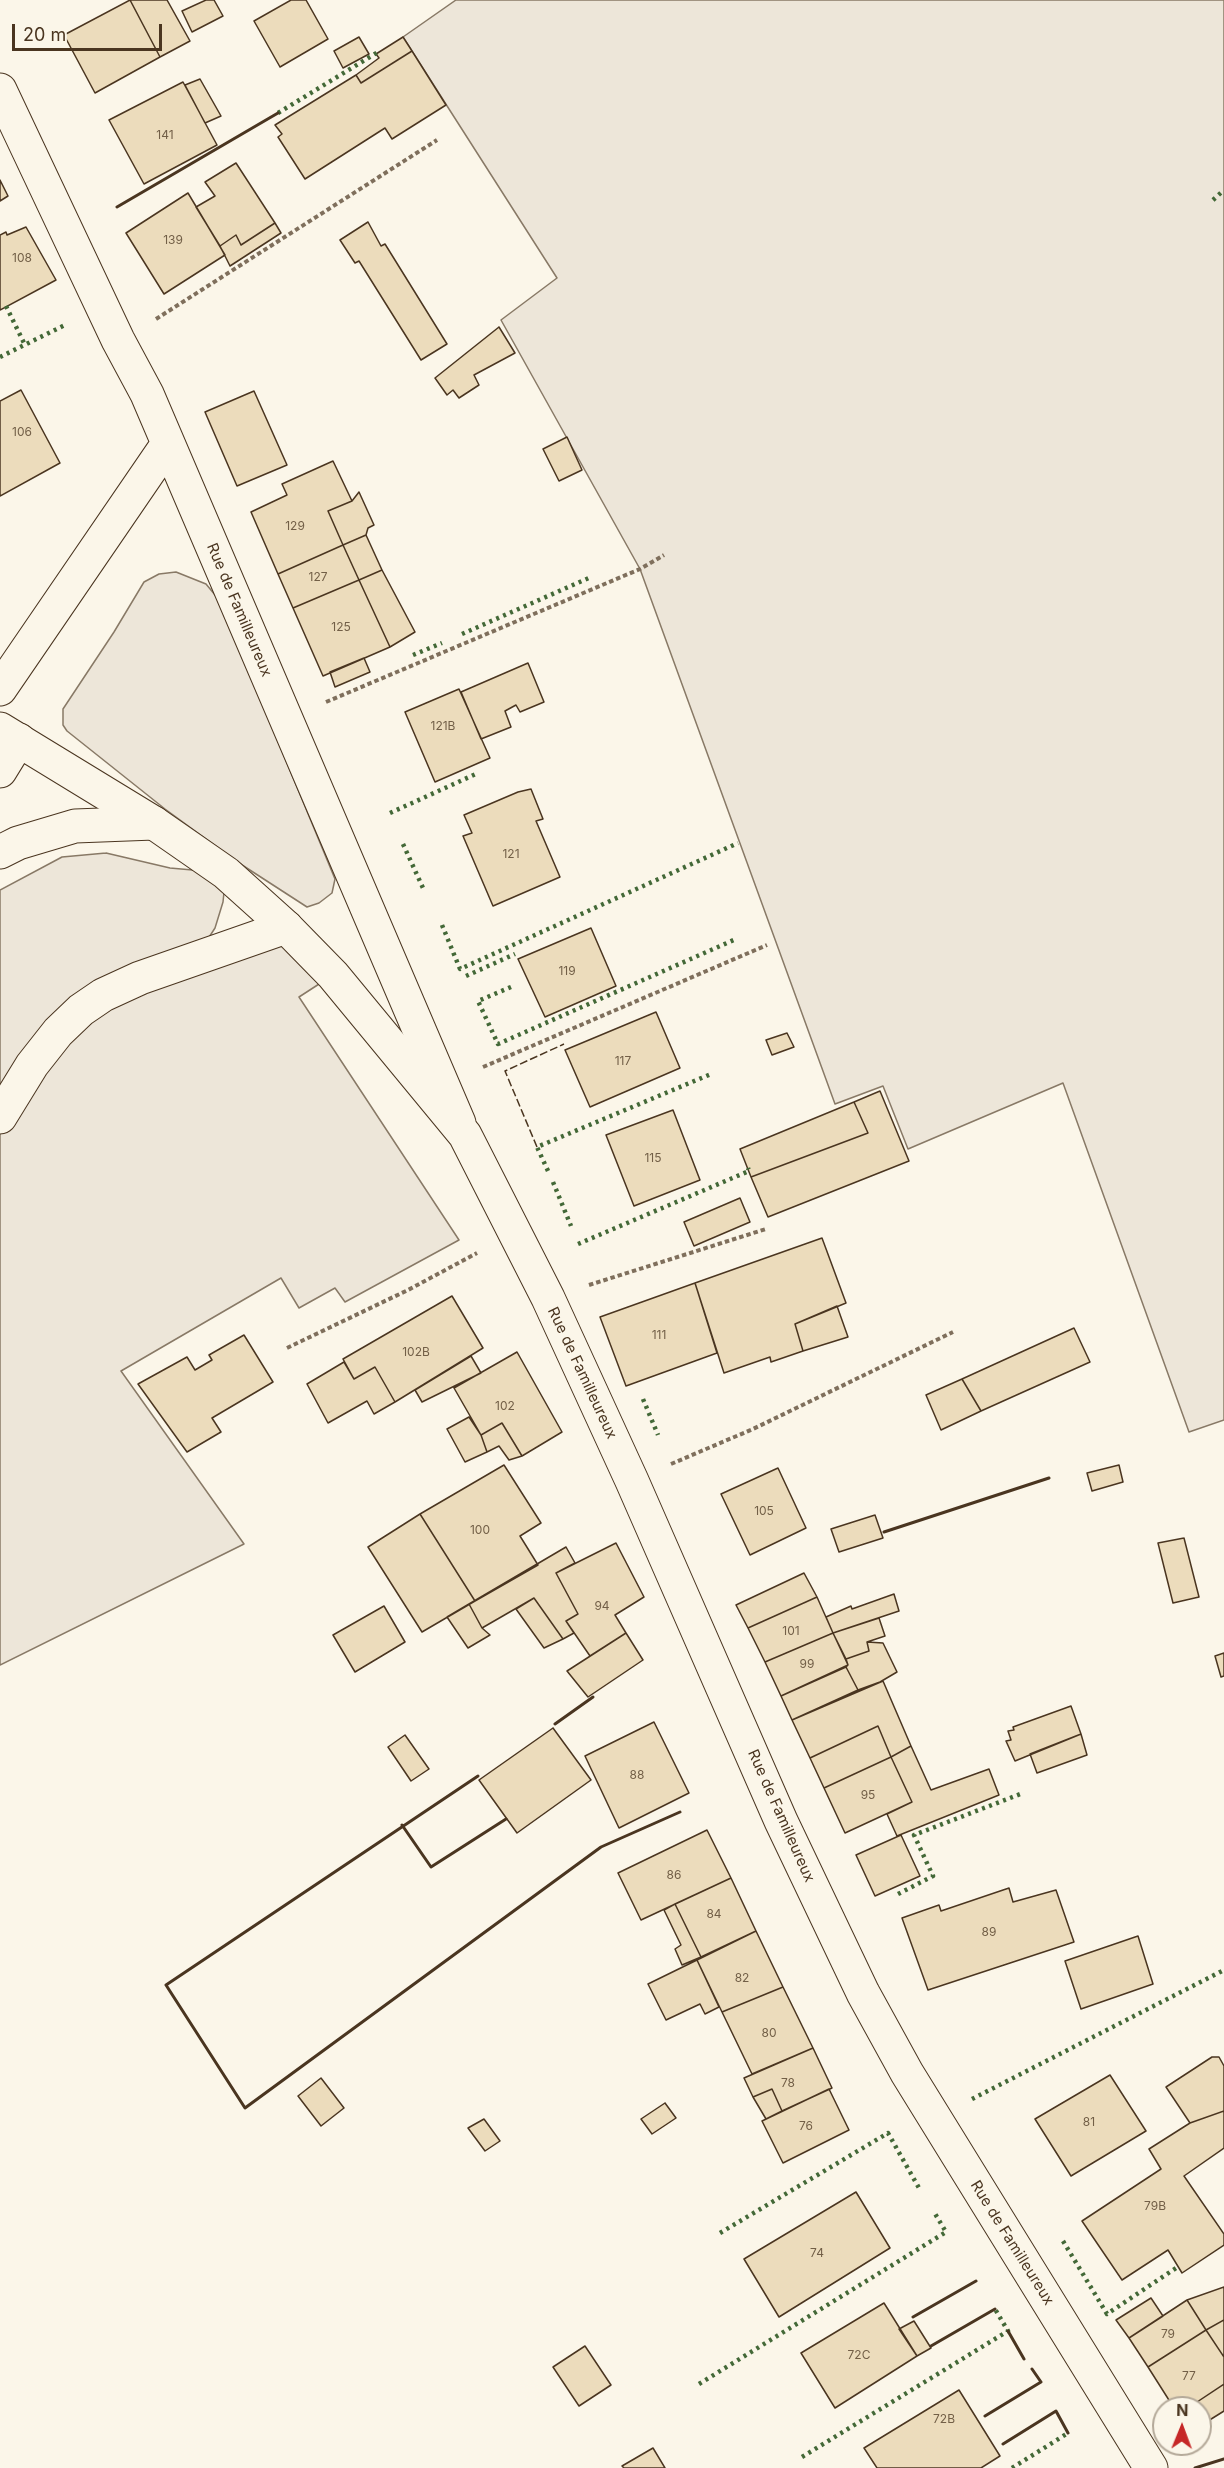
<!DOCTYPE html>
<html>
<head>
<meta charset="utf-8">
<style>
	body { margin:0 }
	#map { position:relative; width:1224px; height:2468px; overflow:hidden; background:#fbf6e9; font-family:Inter,sans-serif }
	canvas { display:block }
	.north { position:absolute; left:1152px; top:2396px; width:60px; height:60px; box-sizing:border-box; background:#fbf6e9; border:2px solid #b4a999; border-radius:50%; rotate:1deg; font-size:16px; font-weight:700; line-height:24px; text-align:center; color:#4a3520 }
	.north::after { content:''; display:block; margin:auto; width:21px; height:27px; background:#c62828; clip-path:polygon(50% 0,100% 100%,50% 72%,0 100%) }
	.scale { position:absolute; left:12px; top:24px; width:150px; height:27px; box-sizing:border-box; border:3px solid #4a3520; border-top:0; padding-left:8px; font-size:18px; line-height:21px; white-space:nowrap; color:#4a3520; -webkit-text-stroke:4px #fbf6e9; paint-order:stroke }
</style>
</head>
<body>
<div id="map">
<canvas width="1224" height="2468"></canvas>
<div class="north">N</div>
<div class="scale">20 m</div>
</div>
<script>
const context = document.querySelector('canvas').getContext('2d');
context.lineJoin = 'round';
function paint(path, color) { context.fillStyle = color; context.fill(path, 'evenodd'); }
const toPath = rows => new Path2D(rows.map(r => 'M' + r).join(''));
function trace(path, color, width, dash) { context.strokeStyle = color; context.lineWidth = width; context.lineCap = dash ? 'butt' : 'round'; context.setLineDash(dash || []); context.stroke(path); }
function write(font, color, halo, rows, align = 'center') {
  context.font = font + ' Inter,sans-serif'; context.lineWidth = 4.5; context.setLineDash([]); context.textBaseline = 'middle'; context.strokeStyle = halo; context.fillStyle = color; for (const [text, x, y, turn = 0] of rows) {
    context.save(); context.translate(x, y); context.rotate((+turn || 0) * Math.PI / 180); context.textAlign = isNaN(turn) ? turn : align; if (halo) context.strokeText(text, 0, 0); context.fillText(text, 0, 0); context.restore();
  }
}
const green = toPath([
	[456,0,1224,0,1224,1420,1189,1432,1063,1083,908,1149,883,1086,835,1104,640,569,501,320,557,278,403,37,456,0],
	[176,572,206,584,220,601,335,879,332,893,319,903,307,907,239,863,165,809,67,731,63,725,63,709,114,632,144,582,159,574,176,572],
	[106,853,170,868,226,873,223,902,215,928,195,959,286,927,333,975,299,997,459,1240,345,1302,335,1288,299,1308,281,1278,121,1371,244,1544,0,1665,0,890,62,857,106,853]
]);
const building = toPath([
	[130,0,160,57,95,93,64,35,130,0],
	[130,0,167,0,190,41,160,57,130,0],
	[206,0,214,0,223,16,192,32,182,11,206,0],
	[291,0,306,0,328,39,280,67,254,21,291,0],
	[359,37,369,54,343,68,334,51,359,37],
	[403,37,412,51,361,83,356,75,379,58,376,54,403,37],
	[412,51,446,105,392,139,385,128,305,179,278,137,282,134,275,125,356,75,361,83,412,51],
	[200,79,221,116,205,123,185,85,200,79],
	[183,82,217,145,144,184,109,120,183,82],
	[236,163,275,223,241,245,236,235,220,246,196,207,215,196,205,182,236,163],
	[0,180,8,196,0,201,0,180],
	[188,193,225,255,164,294,126,233,188,193],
	[368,222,381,246,385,244,447,344,421,360,359,261,355,263,340,240,368,222],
	[275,223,281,233,230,266,220,246,236,235,241,245,275,223],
	[26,227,56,280,0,310,0,235,6,232,7,235,26,227],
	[499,327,515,353,474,375,479,385,459,398,453,390,447,395,435,378,499,327],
	[21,390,60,463,0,496,0,401,21,390],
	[254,391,287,465,237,486,205,412,254,391],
	[567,437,582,470,559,481,543,449,567,437],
	[333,461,352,501,328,511,343,545,278,574,251,512,287,495,282,484,333,461],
	[359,492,374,525,368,528,366,535,343,545,328,511,352,501,359,492],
	[366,535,382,570,359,580,343,545,366,535],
	[343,545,359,580,293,608,278,574,343,545],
	[382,570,415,632,390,647,359,580,382,570],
	[359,580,390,647,323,676,293,608,359,580],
	[364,658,370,672,335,687,330,672,364,658],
	[528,663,544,702,520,712,516,705,505,711,511,727,481,739,461,692,528,663],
	[459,689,490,758,435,782,405,712,459,689],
	[531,789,543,819,536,821,560,877,493,906,463,836,472,833,464,815,518,792,531,789],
	[591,928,616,986,545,1017,518,959,591,928],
	[656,1012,680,1068,590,1107,565,1050,656,1012],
	[787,1033,794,1047,772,1055,766,1040,787,1033],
	[880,1091,909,1161,768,1217,751,1177,868,1133,854,1102,880,1091],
	[854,1102,868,1133,751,1177,740,1149,854,1102],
	[673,1110,700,1180,634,1206,606,1135,673,1110],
	[740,1198,750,1222,694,1246,684,1222,740,1198],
	[822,1238,846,1303,795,1324,803,1351,771,1362,770,1357,724,1373,695,1283,822,1238],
	[695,1283,717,1353,626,1386,600,1317,695,1283],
	[452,1296,483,1348,395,1402,375,1367,354,1379,343,1359,452,1296],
	[837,1306,848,1337,803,1351,795,1324,837,1306],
	[1074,1328,1090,1362,981,1411,962,1379,1074,1328],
	[244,1335,273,1382,212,1418,221,1432,187,1452,138,1384,187,1357,195,1370,212,1360,209,1355,244,1335],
	[517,1352,562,1432,522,1456,502,1423,481,1435,454,1388,517,1352],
	[471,1356,481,1373,422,1402,415,1390,471,1356],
	[344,1362,354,1379,375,1367,395,1402,374,1414,367,1401,328,1423,307,1384,344,1362],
	[962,1379,981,1411,941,1430,926,1395,962,1379],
	[469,1417,481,1435,487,1452,465,1462,447,1429,469,1417],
	[502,1423,522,1456,509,1460,499,1446,487,1452,481,1435,502,1423],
	[504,1465,541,1523,520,1536,538,1565,475,1601,420,1514,504,1465],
	[1119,1465,1123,1482,1092,1491,1087,1473,1119,1465],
	[778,1468,806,1528,750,1555,721,1494,778,1468],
	[420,1514,475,1601,422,1632,368,1547,420,1514],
	[875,1515,883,1538,839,1552,831,1529,875,1515],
	[1184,1538,1199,1597,1173,1603,1158,1543,1184,1538],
	[616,1543,644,1597,615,1615,626,1633,590,1656,566,1621,578,1614,556,1573,616,1543],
	[566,1547,575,1563,556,1573,578,1614,566,1621,574,1633,563,1639,534,1598,482,1628,469,1604,566,1547],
	[804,1573,817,1597,748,1628,736,1605,804,1573],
	[894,1594,899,1611,833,1633,826,1617,851,1606,852,1609,894,1594],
	[817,1597,833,1633,765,1662,748,1628,817,1597],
	[534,1598,563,1639,544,1648,516,1609,534,1598],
	[469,1604,482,1628,490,1635,468,1648,447,1617,469,1604],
	[384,1606,405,1642,355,1672,333,1635,384,1606],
	[879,1618,885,1636,867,1642,869,1651,846,1659,833,1633,879,1618],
	[626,1633,643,1660,588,1697,567,1671,626,1633],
	[833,1633,848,1665,781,1696,765,1662,833,1633],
	[867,1642,883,1643,897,1672,880,1682,858,1690,846,1667,848,1665,846,1659,869,1651,867,1642],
	[1224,1653,1224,1676,1221,1677,1215,1656,1224,1653],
	[846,1667,858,1690,792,1720,781,1696,846,1667],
	[883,1681,911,1746,891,1757,878,1726,810,1758,792,1720,883,1681],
	[1071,1706,1081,1734,1015,1761,1006,1741,1011,1740,1008,1731,1014,1730,1013,1727,1071,1706],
	[654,1722,689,1793,619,1828,585,1756,654,1722],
	[878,1726,891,1757,824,1788,810,1758,878,1726],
	[553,1728,591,1780,517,1833,479,1780,553,1728],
	[1081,1734,1087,1755,1037,1773,1030,1754,1081,1734],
	[405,1735,429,1769,411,1781,388,1747,405,1735],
	[911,1746,931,1790,989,1769,999,1795,897,1836,887,1814,912,1802,891,1757,911,1746],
	[891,1757,912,1802,845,1833,824,1788,891,1757],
	[707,1830,731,1878,641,1920,618,1873,707,1830],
	[901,1835,920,1876,875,1896,856,1855,901,1835],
	[731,1878,756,1931,701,1957,675,1904,731,1878],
	[1009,1888,1013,1902,1056,1890,1074,1942,928,1990,902,1918,939,1905,941,1911,1009,1888],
	[675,1904,701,1957,682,1965,675,1949,681,1945,664,1910,675,1904],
	[756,1931,783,1987,722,2012,697,1960,756,1931],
	[1138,1936,1153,1984,1081,2009,1065,1961,1138,1936],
	[697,1960,719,2007,705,2014,700,2004,666,2020,648,1984,697,1960],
	[783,1987,813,2048,752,2074,722,2012,783,1987],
	[813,2048,832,2088,782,2111,772,2089,753,2097,744,2078,813,2048],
	[1212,2057,1219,2057,1224,2066,1224,2111,1190,2123,1166,2087,1212,2057],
	[1110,2075,1146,2131,1071,2176,1035,2119,1110,2075],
	[321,2078,344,2108,321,2126,298,2096,321,2078],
	[772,2089,782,2111,766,2119,753,2097,772,2089],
	[829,2089,849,2130,783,2163,762,2121,829,2089],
	[665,2103,676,2118,652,2134,641,2119,665,2103],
	[1224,2111,1224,2148,1184,2176,1224,2234,1224,2245,1182,2273,1168,2250,1122,2280,1082,2221,1161,2169,1149,2149,1190,2123,1224,2111],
	[484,2119,500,2141,485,2151,468,2128,484,2119],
	[856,2192,890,2248,779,2317,744,2259,856,2192],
	[1224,2287,1224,2320,1206,2330,1187,2300,1224,2287],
	[1151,2298,1163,2316,1129,2338,1116,2320,1151,2298],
	[1187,2300,1206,2330,1148,2367,1129,2338,1187,2300],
	[884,2303,917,2356,835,2408,801,2353,884,2303],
	[1224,2320,1224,2357,1206,2330,1224,2320],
	[914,2321,931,2348,917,2356,899,2329,914,2321],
	[1206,2330,1224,2357,1224,2384,1188,2408,1174,2408,1148,2367,1206,2330],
	[585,2346,611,2385,579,2406,553,2367,585,2346],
	[1224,2384,1224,2411,1200,2426,1200,2408,1188,2408,1224,2384],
	[959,2390,1000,2456,981,2468,877,2468,864,2448,959,2390],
	[653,2448,665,2468,624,2468,622,2466,653,2448]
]);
const path = toPath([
	[156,319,437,140],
	[326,702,640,569,664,555],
	[483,1067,767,945],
	[589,1285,766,1229],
	[287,1348,408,1290,477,1253],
	[671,1464,753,1429,953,1332]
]);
const minor = toPath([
	[0,90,118,340,147,394,459,1123],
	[0,689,167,445],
	[0,1117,32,1065,58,1032,81,1010,103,995,140,978,286,927]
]);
const tertiary = toPath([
	[0,729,154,823,226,873,286,927,333,975,465,1135,548,1298,632,1481,781,1821,863,1993,907,2073,1151,2468]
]);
const motorway = toPath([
	[0,771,19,740],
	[0,852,18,843,75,826,154,823]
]);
const hedge = toPath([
	[278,113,378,52],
	[1213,200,1224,190],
	[6,306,25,345],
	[0,357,67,324],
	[462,634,591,577],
	[413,655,442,643],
	[390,813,478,773],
	[403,844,423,888],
	[442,925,460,969,738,843],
	[466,976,515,954],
	[511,987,478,1001,498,1044,736,939],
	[548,1171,537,1147,711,1074],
	[553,1182,571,1226],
	[578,1244,749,1171,748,1168],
	[643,1399,658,1435],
	[898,1894,933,1876,914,1835,1023,1793],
	[972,2099,1224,1970],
	[720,2233,888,2133,919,2188],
	[1063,2241,1107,2314,1176,2268],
	[699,2384,946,2232,934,2212],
	[802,2457,1008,2331,995,2309],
	[1012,2468,1068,2433]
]);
const fence = toPath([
	[537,1147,505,1071,564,1044]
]);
const wall = toPath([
	[117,207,278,113],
	[884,1532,1049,1478],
	[555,1724,593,1697],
	[478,1776,166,1985,245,2108,601,1847,680,1812],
	[402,1825,431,1867,506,1819],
	[913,2317,976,2281],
	[1008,2331,1024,2359],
	[931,2346,995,2309],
	[985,2416,1041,2382,1032,2369],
	[1003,2444,1056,2411,1068,2433],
	[1195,2468,1224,2459]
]);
const numberNames = [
	["141",165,135],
	["139",173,240],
	["108",22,258],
	["106",22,432],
	["129",295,526],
	["127",318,577],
	["125",341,627],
	["121B",443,726],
	["121",511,854],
	["119",567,971],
	["117",623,1061],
	["115",653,1158],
	["111",659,1335],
	["102B",416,1352],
	["102",505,1406],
	["105",764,1511],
	["100",480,1530],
	["94",602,1606],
	["101",791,1631],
	["99",807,1664],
	["88",637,1775],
	["95",868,1795],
	["86",674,1875],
	["84",714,1914],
	["89",989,1932],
	["82",742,1978],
	["80",769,2033],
	["78",788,2083],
	["81",1089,2122],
	["76",806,2126],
	["79B",1155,2206],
	["74",817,2253],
	["79",1168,2334],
	["72C",859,2355],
	["77",1189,2376],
	["72B",944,2419]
];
const streetNames = [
	["Rue de Familleureux",239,610,67],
	["Rue de Familleureux",582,1373,65],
	["Rue de Familleureux",781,1816,66],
	["Rue de Familleureux",1012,2243,58]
];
paint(green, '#ede6d9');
trace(green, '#887966', 1.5);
paint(building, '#ecdcbc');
trace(building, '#4a3520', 1.5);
trace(minor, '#4a3520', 35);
trace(tertiary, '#4a3520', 35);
trace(motorway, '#4a3520', 35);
trace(path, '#7f6f5c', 4, [4.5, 3]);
trace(minor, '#fbf6e9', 33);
trace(tertiary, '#fbf6e9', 33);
trace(motorway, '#fbf6e9', 33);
trace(hedge, '#436837', 4.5, [3, 4.5]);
trace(fence, '#4a3520', 1.5, [8, 3]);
trace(wall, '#4a3520', 3);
write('12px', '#725f47', null, numberNames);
write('15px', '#4a3520', '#fbf6e9', streetNames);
</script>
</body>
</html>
